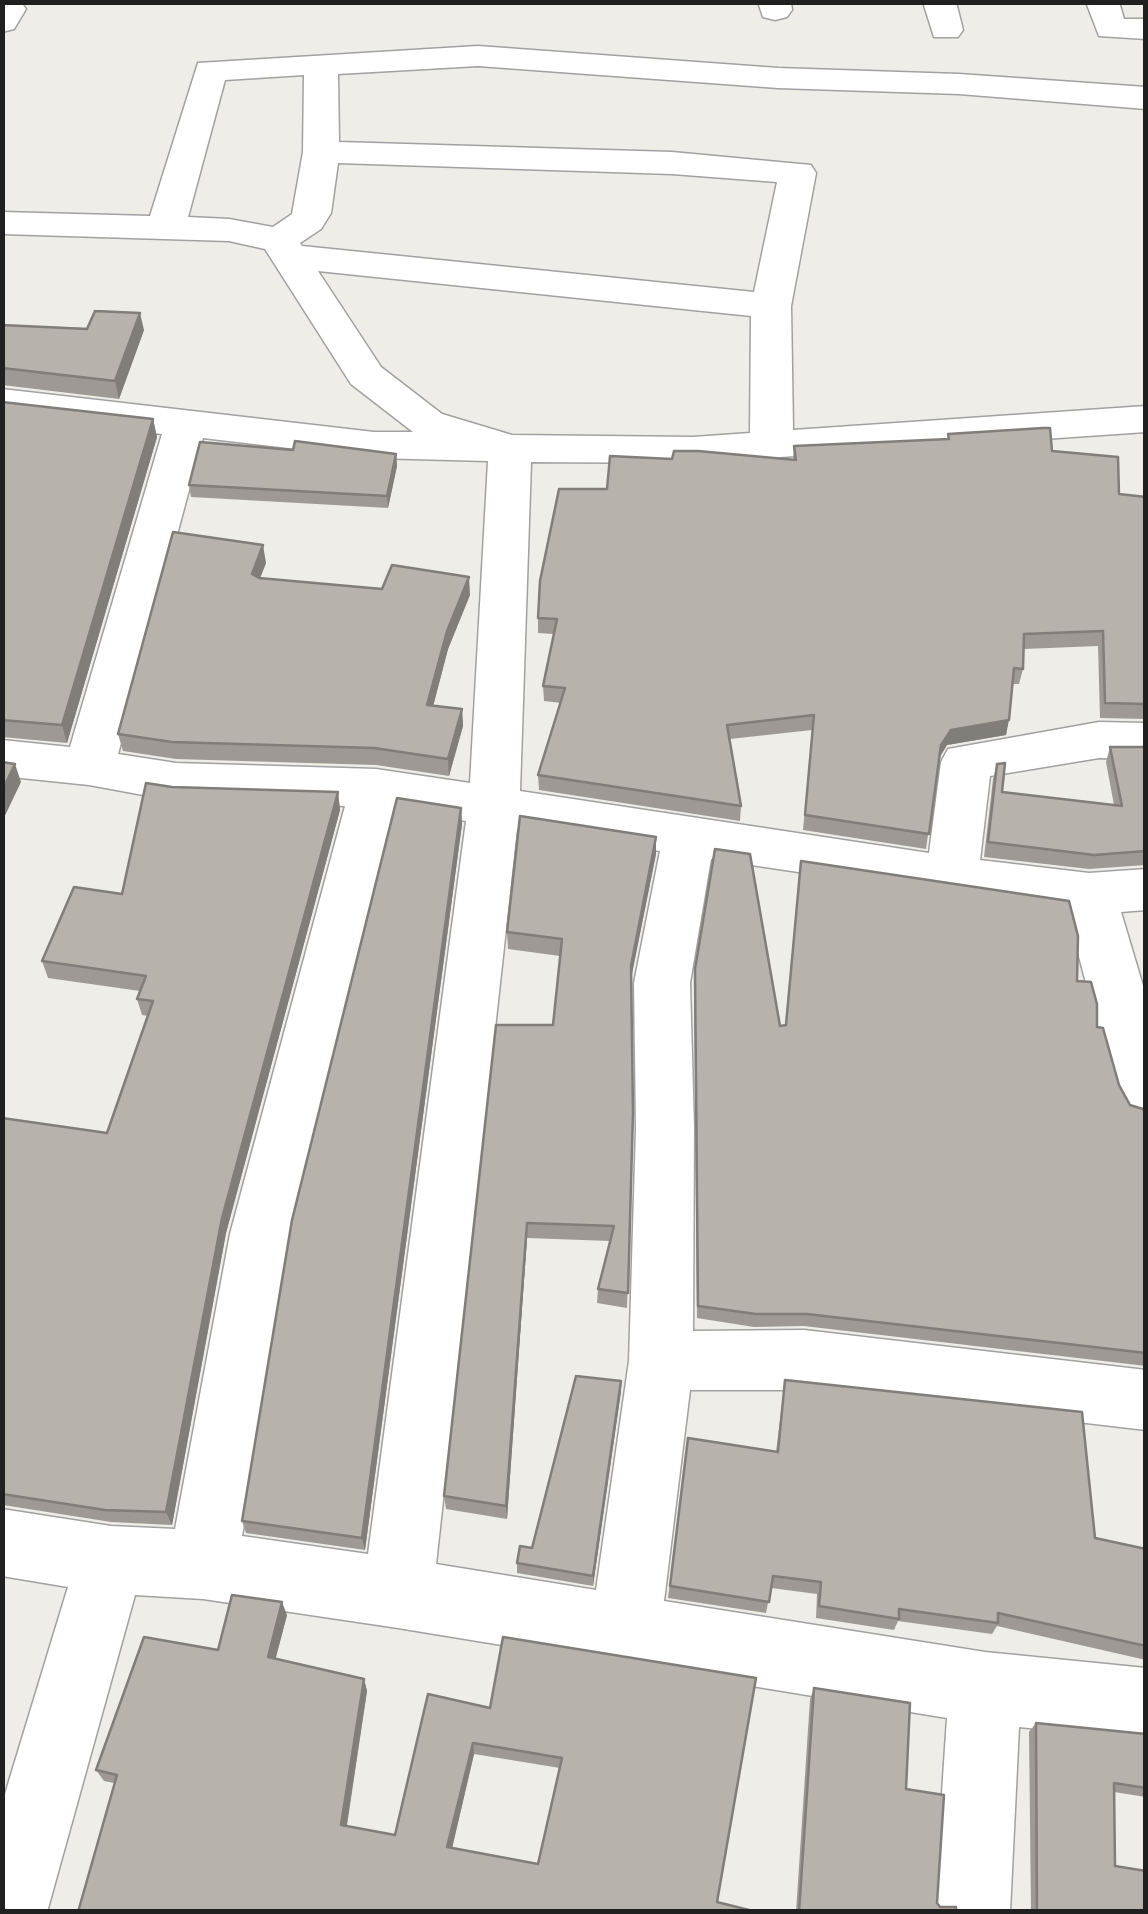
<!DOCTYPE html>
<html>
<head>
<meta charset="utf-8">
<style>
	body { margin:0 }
	#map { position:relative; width:1148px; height:1914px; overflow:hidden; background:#efede7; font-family:"Open Sans",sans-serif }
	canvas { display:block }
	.frame { position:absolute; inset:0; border:5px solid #202020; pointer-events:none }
</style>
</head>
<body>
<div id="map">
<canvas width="1148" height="1914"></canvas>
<div class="frame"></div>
</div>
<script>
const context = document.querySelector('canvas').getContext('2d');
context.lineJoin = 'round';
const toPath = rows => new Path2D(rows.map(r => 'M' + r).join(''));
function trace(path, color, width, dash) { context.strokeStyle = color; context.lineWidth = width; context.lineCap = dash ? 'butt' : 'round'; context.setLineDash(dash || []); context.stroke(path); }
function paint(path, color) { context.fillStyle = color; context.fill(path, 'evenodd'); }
const minor = toPath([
	[2,2,21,2,26,9,14,29,2,32,2,2],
	[758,2,791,2,792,10,787,17,775,20,763,17,758,2],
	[923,2,956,2,963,30,958,37,934,37,923,2],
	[1086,2,1119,2,1124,19,1146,19,1146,39,1099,36,1086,2],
	[478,46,778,68,959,74,1146,87,1146,109,959,94,778,88,478,66,338,74,339,142,672,152,811,165,816,173,791,306,793,430,1146,406,1146,432,693,463,531,462,520,791,929,853,941,762,948,749,1099,722,1146,723,1146,759,1099,758,990,776,980,860,1089,873,1146,869,1146,910,1121,912,1146,996,1146,1122,1125,1115,1117,1098,1067,912,711,859,690,983,694,1128,693,1331,804,1330,1146,1370,1146,1430,804,1390,690,1390,664,1601,985,1652,1146,1668,1146,1740,1019,1727,1010,1912,934,1912,947,1718,398,1628,203,1599,135,1595,47,1912,2,1912,2,1804,68,1587,2,1576,2,1509,111,1526,175,1529,230,1234,345,806,176,801,89,785,2,776,2,740,70,747,162,434,2,415,2,389,374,432,413,432,351,384,265,249,229,241,2,234,2,212,150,216,198,63,478,46],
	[304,75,303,152,292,214,273,227,229,219,188,217,225,80,304,75],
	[338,163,672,174,777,182,754,292,302,246,300,243,321,229,331,213,338,163],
	[318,271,751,316,750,433,693,437,512,435,442,414,381,367,318,271],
	[203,438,374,458,488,461,470,783,376,769,176,763,118,754,203,438],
	[396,810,466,821,368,1554,242,1536,292,1234,396,810],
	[517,829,660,851,634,983,636,1128,629,1361,596,1590,436,1564,517,829]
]);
const wall = toPath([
	[2,325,144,330,119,399,2,385],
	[2,402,153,419,157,437,67,743,2,737],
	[948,434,1052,451,1119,494,1146,497,1146,719,1100,718,1098,646,1024,649,1023,669,1019,684,1013,684,1006,735,947,745,939,758,926,849,803,830,812,730,730,739,741,806,740,821,539,790,538,775,561,703,544,701,543,686,554,634,538,633,538,618,607,489,672,459,793,459,794,446,947,439],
	[293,450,396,454,397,466,388,508,191,497,189,485],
	[266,563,260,578,382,589,470,595,448,649,433,706,462,709,463,726,449,776,376,765,176,759,123,751,118,734],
	[1110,747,1146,747,1146,865,1089,869,984,857,993,779,997,764,1002,792,1114,805,1106,762],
	[172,787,338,792,340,810,226,1233,172,1525,111,1522,3,1505,2,1118,107,1133,148,1016,142,1015,137,999,140,991,48,978,42,961,122,894],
	[461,808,462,824,365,1550,246,1533,242,1521],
	[656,837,656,854,631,979,633,1112,627,1308,597,1303,598,1289,610,1241,527,1238,507,1519,446,1509,444,1496,553,1025,560,956,508,949,507,932],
	[801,861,1077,981,1119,1085,1130,1105,1146,1110,1146,1366,804,1326,754,1327,697,1318,694,983,695,969,780,1026,785,1025],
	[785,1380,1095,1538,1146,1549,1146,1660,997,1626,992,1634,898,1621,894,1630,816,1618,817,1594,771,1588,766,1613,668,1598,688,1438,776,1452],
	[621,1381,593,1586,517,1573,517,1563,532,1548],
	[287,1615,275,1659,364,1679,367,1691,347,1826,395,1835,490,1708,503,1637,717,1902,104,1781,96,1770,218,1650],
	[474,1754,560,1768,538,1864,452,1848],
	[814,1688,906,1789,937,1903,940,1907,956,1912,796,1912,810,1699],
	[1036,1723,1146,1734,1146,1797,1114,1792,1115,1866,1146,1912,1031,1912,1029,1732]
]);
const shadedWall = toPath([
	[140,313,144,330,119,399,115,381],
	[153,419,157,437,67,743,62,725],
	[396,454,397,466,388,508,387,496],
	[263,545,266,563,255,591,252,574],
	[469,577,470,595,448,649,429,722,427,705,447,631],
	[462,709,463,726,449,776,448,759],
	[1009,720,1006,735,947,745,938,760,941,745,951,730],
	[15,764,21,782,2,822,2,791],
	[338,792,340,810,226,1233,172,1525,166,1512,222,1218],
	[461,808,462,824,365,1550,362,1538],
	[656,837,656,854,630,983,631,966],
	[527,1223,527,1238,507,1519,506,1506],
	[621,1381,621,1392,593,1586,593,1576],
	[282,1602,287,1615,273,1669,268,1657],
	[364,1679,367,1691,345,1835,341,1825],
	[473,1743,474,1754,450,1857,447,1847]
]);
const building = toPath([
	[95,311,140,313,115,381,2,368,2,325,87,329,95,311],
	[2,402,153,419,62,725,2,720,2,402],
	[1043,428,1050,428,1052,451,1118,457,1119,494,1146,497,1146,704,1105,703,1103,631,1024,634,1023,669,1014,668,1009,720,951,730,941,745,929,834,805,815,814,715,727,725,741,806,538,775,565,688,543,686,557,619,538,618,540,581,559,489,607,489,610,456,672,459,674,451,698,451,796,460,794,446,949,439,948,434,1043,428],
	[295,441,396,454,387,496,189,485,200,442,293,450,295,441],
	[173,532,263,545,252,574,259,578,382,589,392,565,469,577,447,631,427,705,462,709,448,759,374,748,172,742,118,734,173,532],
	[1110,747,1146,747,1146,851,1094,855,988,842,997,764,1005,763,1002,792,1122,806,1110,747],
	[2,762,15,764,2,791,2,762],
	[146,783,172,787,338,792,222,1218,166,1512,105,1510,2,1494,2,1118,107,1133,153,1001,137,999,146,976,42,961,74,887,122,894,146,783],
	[397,798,461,808,362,1538,242,1521,292,1220,397,798],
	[520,816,656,837,631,966,633,1112,628,1293,598,1289,614,1226,527,1223,506,1506,444,1496,496,1025,553,1025,562,939,507,932,520,816],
	[715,849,750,854,780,1026,786,1025,801,861,1069,901,1078,936,1077,981,1091,982,1097,1004,1097,1027,1103,1028,1119,1085,1130,1105,1146,1110,1146,1353,807,1314,756,1314,698,1306,695,969,715,849],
	[576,1376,621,1381,593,1576,517,1563,520,1546,532,1548,576,1376],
	[785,1380,1082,1412,1095,1538,1146,1549,1146,1646,998,1613,998,1623,899,1609,899,1619,819,1606,821,1582,773,1576,769,1602,670,1586,688,1438,778,1452,785,1380],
	[232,1595,282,1602,268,1657,364,1679,341,1825,395,1835,428,1694,490,1708,503,1637,756,1678,717,1902,757,1912,78,1912,117,1775,96,1770,144,1637,218,1650,232,1595],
	[473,1743,562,1758,538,1864,447,1847,473,1743],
	[814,1688,910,1703,906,1789,944,1795,937,1903,940,1907,956,1907,956,1912,799,1912,814,1688],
	[1036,1723,1146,1734,1146,1788,1114,1783,1115,1866,1146,1871,1146,1912,1037,1912,1036,1723]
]);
trace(minor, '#a1a1a1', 3);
paint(minor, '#fff');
paint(wall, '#9e9995');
paint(shadedWall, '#817d79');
paint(building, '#b8b2ad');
trace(building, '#817d79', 2.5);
</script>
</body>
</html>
